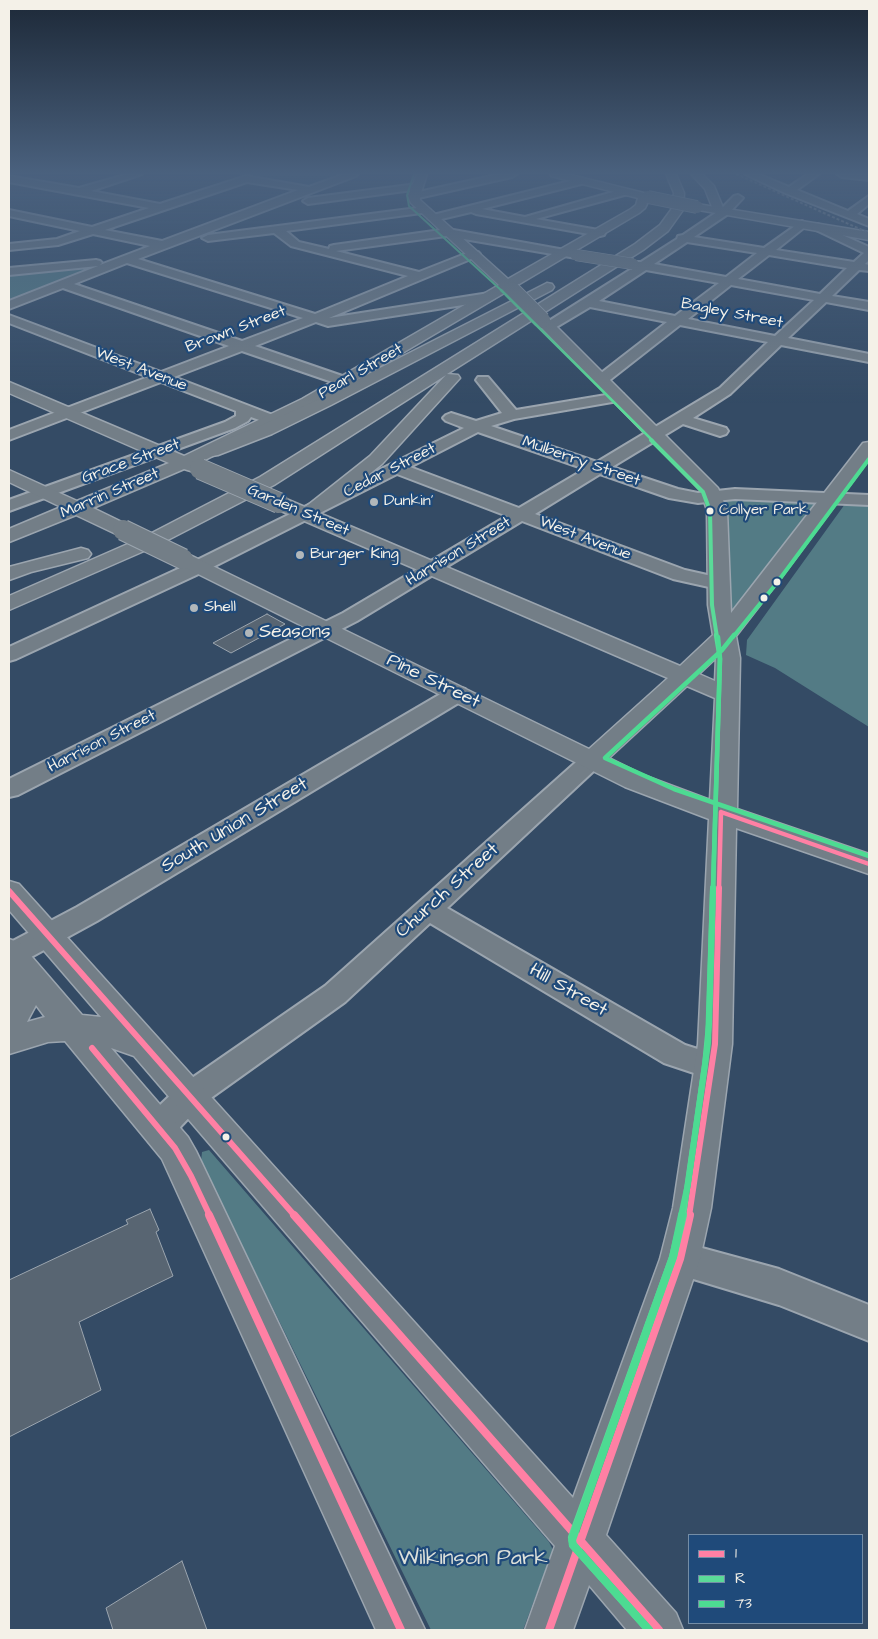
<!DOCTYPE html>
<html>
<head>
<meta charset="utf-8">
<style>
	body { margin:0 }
	#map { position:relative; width:878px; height:1639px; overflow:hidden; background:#344b65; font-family:"Architects Daughter",sans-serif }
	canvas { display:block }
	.frame { position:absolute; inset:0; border:10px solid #f4f1e8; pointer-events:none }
	.legend { position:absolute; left:688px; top:1534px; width:175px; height:90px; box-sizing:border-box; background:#1f4a7a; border:1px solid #748da6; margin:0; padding:6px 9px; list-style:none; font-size:15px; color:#f4f1e8 }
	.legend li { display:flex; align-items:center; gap:10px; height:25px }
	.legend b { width:25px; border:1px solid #748da6 }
</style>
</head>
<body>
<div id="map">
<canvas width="878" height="1639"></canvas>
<div class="frame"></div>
<ul class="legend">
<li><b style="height:6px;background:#ff80a4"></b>1</li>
<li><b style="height:6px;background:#5ada98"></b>R</li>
<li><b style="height:6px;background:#4ddb92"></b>73</li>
</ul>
</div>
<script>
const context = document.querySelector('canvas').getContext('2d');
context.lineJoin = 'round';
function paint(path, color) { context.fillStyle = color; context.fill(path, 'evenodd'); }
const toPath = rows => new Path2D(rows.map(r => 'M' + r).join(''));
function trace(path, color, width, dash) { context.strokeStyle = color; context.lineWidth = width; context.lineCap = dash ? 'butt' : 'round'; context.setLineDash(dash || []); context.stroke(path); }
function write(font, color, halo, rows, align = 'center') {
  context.font = font + ' "Architects Daughter",sans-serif'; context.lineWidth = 4.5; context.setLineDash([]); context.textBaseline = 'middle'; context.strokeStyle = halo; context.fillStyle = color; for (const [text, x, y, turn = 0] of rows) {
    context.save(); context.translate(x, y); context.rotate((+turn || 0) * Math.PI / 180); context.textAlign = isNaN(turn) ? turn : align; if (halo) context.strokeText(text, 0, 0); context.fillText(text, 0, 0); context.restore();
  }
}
const built = toPath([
	[233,174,345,174,309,187]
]);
const green = toPath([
	[92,266,100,268,9,303,9,274],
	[708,492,824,497,733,628],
	[845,504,869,505,869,727,775,668,746,655,747,640],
	[209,1150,549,1542,553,1550,523,1630,431,1630,201,1162,202,1152]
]);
const building = toPath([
	[267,614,285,624,231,653,213,643,267,614],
	[150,1209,159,1230,156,1232,173,1276,79,1322,101,1390,9,1437,9,1280,128,1224,126,1220,150,1209],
	[182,1561,207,1630,113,1630,106,1608,182,1561]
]);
const minor = toPath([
	[128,174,142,174,91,191,160,204,246,176,309,187,345,174,358,174,356,176,138,259,315,314,408,276,291,246,274,233,208,241,202,238,208,235,425,207,430,210,429,212,286,231,299,242,329,249,330,246,334,245,448,229,576,252,582,255,576,258,446,236,336,251,419,272,470,252,478,252,480,254,478,256,329,318,489,293,495,297,489,301,328,326,316,322,255,346,351,379,353,382,351,385,341,385,242,351,174,377,278,417,281,420,278,423,273,425,251,417,248,421,235,428,9,511,9,500,225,422,236,416,236,411,161,382,9,440,9,430,148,377,9,323,9,315,161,372,229,346,63,288,9,309,9,301,98,266,9,275,9,268,96,260,100,261,102,263,100,265,150,246,93,234,58,245,9,250,9,244,57,239,80,231,9,216,9,210,92,227,149,208,9,182,9,176,79,188,128,174],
	[247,182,298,190,162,241,105,230,247,182],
	[127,263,303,318,242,341,74,284,127,263],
	[500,174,517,174,512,177,414,199,409,196,414,193,500,174],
	[745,174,758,174,789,187,808,174,819,174,797,190,848,211,869,196,869,204,857,214,869,219,869,226,785,193,745,174],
	[837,174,869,174,869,180,842,177,837,174],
	[582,178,585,179,585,183,482,209,525,217,620,190,628,190,628,194,536,219,604,231,605,233,604,235,600,236,476,214,471,212,433,221,428,218,429,216,582,178],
	[417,184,422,187,420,189,308,204,303,201,308,198,417,184],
	[738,195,743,198,728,214,694,237,764,248,802,221,807,224,806,226,776,250,854,262,864,253,814,229,813,227,814,225,818,224,869,247,869,260,865,264,869,265,869,271,859,270,832,296,869,302,869,310,826,302,788,338,869,354,869,362,781,345,730,394,693,418,726,428,728,431,726,434,720,436,683,424,612,467,678,489,698,493,735,489,869,495,869,505,735,499,698,503,669,498,600,474,535,514,685,570,725,579,728,583,725,587,718,589,673,579,522,521,357,621,18,795,9,797,9,779,343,613,507,516,397,474,205,571,16,659,9,661,9,647,191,563,464,428,446,421,443,418,446,415,451,413,476,421,502,413,476,380,478,377,488,377,516,410,618,393,623,394,625,397,623,400,618,401,514,419,491,426,597,462,720,388,768,342,680,325,606,383,601,384,596,383,594,380,596,377,667,322,590,307,553,329,548,330,541,326,633,268,629,266,627,264,629,262,641,262,677,239,678,236,683,235,720,210,734,196,738,195],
	[687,242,757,253,726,277,654,264,687,242],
	[769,255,847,268,820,294,738,279,769,255],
	[646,270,719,283,675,316,599,301,646,270],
	[731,285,814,300,775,336,688,319,731,285],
	[478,432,585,469,519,508,410,467,478,432],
	[457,687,465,689,468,694,465,699,97,921,22,962,12,965,9,964,9,943,77,907,449,689,457,687],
	[592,753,600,755,604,760,600,765,447,908,685,1045,723,1057,727,1066,723,1075,712,1079,664,1063,430,923,345,1002,201,1105,181,1126,171,1140,160,1144,149,1140,144,1130,149,1120,159,1106,179,1087,325,986,584,755,592,753],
	[680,1242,779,1269,869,1305,869,1341,779,1305,667,1271,662,1259,667,1247,680,1242]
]);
const major = toPath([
	[417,174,427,174,420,196,420,200,508,279,631,209,636,205,638,198,551,176,550,174,567,174,652,195,654,197,649,200,645,208,639,213,516,286,518,289,516,292,506,292,314,405,199,463,203,467,200,471,194,472,184,469,93,508,130,526,133,530,130,534,123,536,116,534,76,515,9,542,9,529,61,507,9,482,9,470,77,501,169,463,9,393,9,382,184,456,302,399,499,285,411,203,408,196,417,174],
	[697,204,869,232,869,240,693,209,691,207,697,204],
	[542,316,547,317,718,488,727,510,731,613,863,443,869,442,869,459,777,583,736,636,740,658,737,809,869,854,869,874,736,828,732,1044,711,1208,700,1259,606,1535,676,1613,683,1630,627,1630,589,1585,573,1630,525,1630,555,1546,134,1056,111,1048,188,1137,196,1151,425,1630,376,1630,162,1159,65,1041,48,1042,9,1054,9,939,20,943,82,1015,101,1017,9,910,9,881,19,884,573,1498,660,1259,673,1208,698,1044,709,819,625,787,176,563,173,559,176,555,183,553,190,555,589,749,668,678,272,507,269,503,272,499,279,497,286,499,680,666,713,635,708,605,707,510,700,490,537,323,535,320,537,317,542,316],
	[716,658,715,681,699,674,716,658],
	[687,686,715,698,710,800,643,775,609,758,687,686],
	[36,1005,45,1017,27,1022,29,1018,36,1005]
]);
const highway = toPath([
	[666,174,676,174,684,193,683,210,668,231,643,250,447,374,458,375,460,378,382,464,320,513,313,515,306,513,303,509,370,456,446,375,274,485,160,544,9,610,9,596,146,536,260,477,635,244,660,225,671,210,674,193,666,174],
	[691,174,702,174,714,186,724,210,722,212,714,212,705,189,691,174],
	[547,283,552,284,554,287,552,290,331,405,272,434,218,455,212,456,206,455,203,451,206,447,260,426,319,399,547,283],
	[81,548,88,550,91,554,88,558,31,572,9,580,9,567,81,548]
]);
const rail = toPath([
	[736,174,869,233]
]);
const minorBridge = toPath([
	[576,255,633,264]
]);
const majorBridgeFar2 = toPath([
	[648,197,697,207],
	[511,289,513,291]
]);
const majorBridgeFar1 = toPath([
	[512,290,542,320]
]);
const majorBridge = toPath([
	[200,469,279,503],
	[123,530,183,559]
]);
const bus1Far2 = toPath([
	[721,812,869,864],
	[719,889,721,812]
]);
const bus1Far1 = toPath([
	[9,891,295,1216],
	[92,1048,175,1148,191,1176,210,1216],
	[689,1216,715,1044,719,888]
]);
const bus1 = toPath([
	[209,1215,401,1630],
	[294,1215,659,1630],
	[549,1630,680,1259,690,1215]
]);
const bus2Far5 = toPath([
	[414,174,407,195,409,206,502,291]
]);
const bus2Far4 = toPath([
	[501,290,653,441]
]);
const bus2Far3 = toPath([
	[651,440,703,492,710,511,712,605,717,637]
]);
const bus2Far2 = toPath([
	[713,889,720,659,716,635]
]);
const bus2Far1 = toPath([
	[683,1216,705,1065,709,1024,713,888]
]);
const bus2 = toPath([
	[572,1537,673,1257,683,1215],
	[573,1545,649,1630]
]);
const bus3Far3 = toPath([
	[733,637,776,584,869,459]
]);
const bus3Far2 = toPath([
	[734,635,722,650,605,758,674,789,869,856],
	[713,889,720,658,718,637]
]);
const bus3Far1 = toPath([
	[681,1216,688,1184,708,1043,713,888]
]);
const bus3 = toPath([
	[649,1630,573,1545,572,1540,673,1257,682,1215]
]);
const markers = [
	[374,502,5,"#b1b7ba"],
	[710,511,4.5,"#f4f1e8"],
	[300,555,5,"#b1b7ba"],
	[777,582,4.5,"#f4f1e8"],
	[764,598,4.5,"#f4f1e8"],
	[194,608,5,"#b1b7ba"],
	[249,633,5,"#b1b7ba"],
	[226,1137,4.5,"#f4f1e8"]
];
const farBusnames = [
	["Collyer Park",719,511]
];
const farStreetnames = [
	["Bagley Street",732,314,11],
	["Brown Street",236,330,-21],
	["West Avenue",141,370,21],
	["Pearl Street",361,372,-30],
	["Grace Street",131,462,-20],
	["Mulberry Street",581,462,19],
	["Cedar Street",390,471,-27],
	["Marrin Street",110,494,-23],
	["Garden Street",298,511,23],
	["West Avenue",585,539,21],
	["Harrison Street",459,552,-31],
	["Harrison Street",102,742,-27]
];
const farPoinames = [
	["Dunkin'",384,502],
	["Burger King",310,555],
	["Shell",204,608]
];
const poiNames = [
	["Seasons",259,633]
];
const streetNames = [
	["Pine Street",433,682,26],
	["South Union Street",235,826,-31],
	["Church Street",448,891,-42],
	["Hill Street",568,991,30]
];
const nearParknames = [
	["Wilkinson Park",473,1559]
];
paint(built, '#315478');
paint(green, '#537b85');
paint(building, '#586572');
trace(building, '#9ba5af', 1);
trace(minor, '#9ba5af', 4);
trace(major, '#9ba5af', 3);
trace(highway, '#9ba5af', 3);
paint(minor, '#737e87');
paint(major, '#737e87');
paint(highway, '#737e87');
trace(rail, '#78838f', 2, [3, 2]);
trace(minorBridge, '#9ba5af', 12, []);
trace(majorBridgeFar2, '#9ba5af', 14, []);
trace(majorBridgeFar1, '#9ba5af', 18, []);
trace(majorBridge, '#9ba5af', 22, []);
trace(minorBridge, '#737e87', 11);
trace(majorBridgeFar2, '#737e87', 12);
trace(majorBridgeFar1, '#737e87', 16);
trace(majorBridge, '#737e87', 20);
trace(bus1Far2, '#ff80a4', 4.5);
trace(bus1Far1, '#ff80a4', 6);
trace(bus1, '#ff80a4', 8);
trace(bus2Far5, '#5ada98', 2);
trace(bus2Far4, '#5ada98', 2.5);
trace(bus2Far3, '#5ada98', 4);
trace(bus2Far2, '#5ada98', 4.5);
trace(bus2Far1, '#5ada98', 6);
trace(bus2, '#5ada98', 8);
trace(bus3Far3, '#4ddb92', 4);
trace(bus3Far2, '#4ddb92', 4.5);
trace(bus3Far1, '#4ddb92', 6);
trace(bus3, '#4ddb92', 8);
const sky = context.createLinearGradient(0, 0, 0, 403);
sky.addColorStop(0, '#1d2938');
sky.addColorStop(0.43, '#4a617e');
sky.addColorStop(1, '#4a617e00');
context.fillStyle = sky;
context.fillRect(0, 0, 878, 403);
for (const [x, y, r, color] of markers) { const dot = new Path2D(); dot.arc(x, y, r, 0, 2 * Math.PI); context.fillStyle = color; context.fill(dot); trace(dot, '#1f4a7a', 2); }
write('15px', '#f4f1e8', '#1f4a7a', farBusnames, 'left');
write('16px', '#f4f1e8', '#1f4a7a', farStreetnames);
write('16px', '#f4f1e8', '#1f4a7a', farPoinames, 'left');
write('19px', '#f4f1e8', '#1f4a7a', poiNames, 'left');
write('19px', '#f4f1e8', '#1f4a7a', streetNames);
write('22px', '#dde0da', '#1f4a7a', nearParknames);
</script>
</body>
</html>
